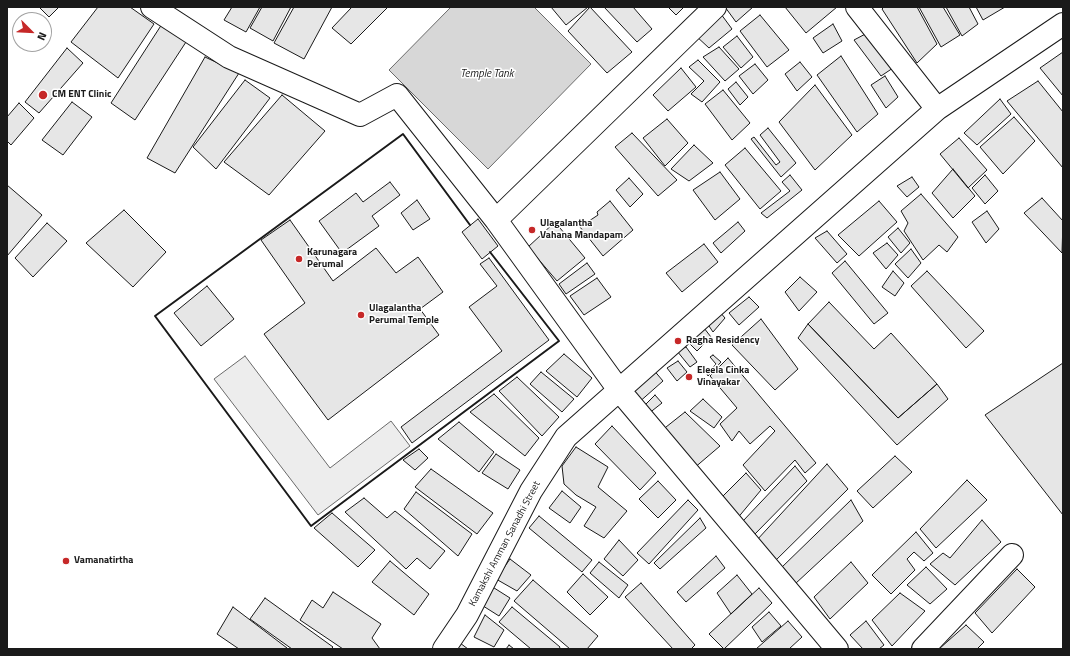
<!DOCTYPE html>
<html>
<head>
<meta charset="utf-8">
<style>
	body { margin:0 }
	#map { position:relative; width:1070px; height:656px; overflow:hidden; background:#fff; font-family:"Titillium Web",sans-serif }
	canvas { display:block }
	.frame { position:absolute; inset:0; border:8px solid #1a1a1a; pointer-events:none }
	.north { position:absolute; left:12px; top:12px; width:40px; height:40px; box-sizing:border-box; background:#fff; border:1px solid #a3a3a3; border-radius:50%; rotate:114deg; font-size:11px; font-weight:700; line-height:16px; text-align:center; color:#1a1a1a }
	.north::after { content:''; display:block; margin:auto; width:14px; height:18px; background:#c62828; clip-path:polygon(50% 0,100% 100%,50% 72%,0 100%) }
</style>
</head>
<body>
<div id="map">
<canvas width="1070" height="656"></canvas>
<div class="frame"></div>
<div class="north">N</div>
</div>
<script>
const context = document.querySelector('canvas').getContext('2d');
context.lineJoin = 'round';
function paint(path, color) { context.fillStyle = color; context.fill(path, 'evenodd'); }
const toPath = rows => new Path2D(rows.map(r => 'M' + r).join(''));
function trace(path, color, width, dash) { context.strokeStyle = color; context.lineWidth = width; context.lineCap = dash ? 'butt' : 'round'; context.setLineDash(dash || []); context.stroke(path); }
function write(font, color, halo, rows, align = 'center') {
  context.font = font + ' "Titillium Web",sans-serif'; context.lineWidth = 3; context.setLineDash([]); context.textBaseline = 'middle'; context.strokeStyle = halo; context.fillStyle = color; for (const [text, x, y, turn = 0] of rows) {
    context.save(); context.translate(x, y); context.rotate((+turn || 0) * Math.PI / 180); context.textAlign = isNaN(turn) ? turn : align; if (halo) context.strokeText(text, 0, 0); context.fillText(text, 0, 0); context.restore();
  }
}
const built = toPath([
	[245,356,330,468,391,421,410,446,318,515,214,379,245,356]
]);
const water = toPath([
	[451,7,534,7,591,64,488,169,389,70,451,7]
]);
const building = toPath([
	[39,7,59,7,49,17,39,7],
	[98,7,130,7,154,24,118,78,71,42,98,7],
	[232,7,260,7,246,32,224,20,232,7],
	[262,7,291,7,273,41,250,28,262,7],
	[294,7,332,7,304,59,274,43,294,7],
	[352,7,388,7,351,44,332,28,352,7],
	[551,7,588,7,566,25,551,7],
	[590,7,632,52,607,73,568,31,590,7],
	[604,7,633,7,652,29,637,42,604,7],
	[668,7,684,7,676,15,668,7],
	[725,7,753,7,736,22,725,7],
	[785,7,837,7,806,33,785,7],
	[884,7,917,7,937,44,917,63,882,9,884,7],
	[919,7,943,7,960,35,941,47,919,7],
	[946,7,969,7,978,24,962,36,946,7],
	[976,7,1005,7,983,20,976,7],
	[718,10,732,29,709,48,695,35,718,10],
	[760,15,789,50,767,67,740,31,760,15],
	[162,24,186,42,135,120,111,103,162,24],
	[833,24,842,41,823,53,813,38,833,24],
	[871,31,896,66,881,76,854,40,871,31],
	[737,36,753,57,741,68,723,47,737,36],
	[719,47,739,69,725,81,703,57,719,47],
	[67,48,83,63,39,113,25,102,67,48],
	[1063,52,1063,96,1040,68,1063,52],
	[841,56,878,114,857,132,817,75,841,56],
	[205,57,239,73,175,173,147,158,205,57],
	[698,60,720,82,702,102,691,94,704,81,689,67,698,60],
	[800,62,812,77,797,91,785,74,800,62],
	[755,64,768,80,753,94,739,76,755,64],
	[681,68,696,87,668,111,653,95,681,68],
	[885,76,898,97,886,108,871,85,885,76],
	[245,80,270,98,216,169,193,147,245,80],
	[1038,81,1063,112,1063,168,1007,101,1038,81],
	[736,82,748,97,740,105,728,89,736,82],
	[815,85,852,135,815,170,779,122,815,85],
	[723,90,750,123,732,140,705,104,723,90],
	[282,95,325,131,269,195,224,162,282,95],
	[1000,99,1011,114,977,145,964,133,1000,99],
	[72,102,92,117,63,155,42,140,72,102],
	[19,103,34,118,11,145,7,141,7,117,19,103],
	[1014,117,1035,141,1003,174,980,147,1014,117],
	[667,119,688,143,665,166,643,138,667,119],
	[768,128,796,163,781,177,751,139,754,137,776,165,780,162,760,135,768,128],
	[632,133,677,180,658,196,615,147,632,133],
	[959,138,987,170,968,188,940,154,959,138],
	[694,145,713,163,689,181,671,169,694,145],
	[745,148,781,191,760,209,725,165,745,148],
	[953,169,975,196,953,218,932,193,953,169],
	[720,172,740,199,715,220,693,190,720,172],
	[790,175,802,190,767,218,761,213,790,191,782,182,790,175],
	[985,175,998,191,985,204,972,188,985,175],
	[912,177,919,187,907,197,897,186,912,177],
	[629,178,643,194,630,207,616,190,629,178],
	[390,182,400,195,372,216,379,226,342,253,319,221,356,193,363,202,390,182],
	[7,185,42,215,7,256,7,185],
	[921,194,958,237,947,252,939,245,923,260,904,231,908,223,901,211,921,194],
	[1042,198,1063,221,1062,253,1024,213,1042,198],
	[417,200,430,219,413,230,401,213,417,200],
	[610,201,633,230,603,256,580,227,598,215,597,212,610,201],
	[879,201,897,222,859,256,838,235,879,201],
	[124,210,166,252,133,287,86,243,124,210],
	[987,211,999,229,986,243,972,222,987,211],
	[478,219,498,246,482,259,462,232,478,219],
	[290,220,333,281,376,248,396,273,418,257,443,292,420,309,439,335,328,420,264,334,305,303,261,240,290,220],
	[555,222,585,258,557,281,528,247,555,222],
	[738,222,745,231,721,253,713,243,738,222],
	[47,223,67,241,33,277,15,258,47,223],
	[898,228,910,243,901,253,888,237,898,228],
	[827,231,847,254,837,263,815,238,827,231],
	[887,243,898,255,886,269,873,253,887,243],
	[704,244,718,262,682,292,666,273,704,244],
	[911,249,921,263,908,278,895,264,911,249],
	[489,258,549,340,412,443,401,427,502,351,469,307,497,286,480,264,489,258],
	[845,261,888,313,874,324,832,273,845,261],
	[587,263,595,274,566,294,559,284,587,263],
	[893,271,904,283,895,296,882,287,893,271],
	[927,271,984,331,966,348,911,286,927,271],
	[800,277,817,292,799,311,785,292,800,277],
	[597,278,611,297,584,315,570,296,597,278],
	[207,286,234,319,201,346,174,313,207,286],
	[749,297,759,307,739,325,729,313,749,297],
	[829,302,874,349,891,333,937,384,898,418,808,324,829,302],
	[719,311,725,318,713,332,707,323,719,311],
	[761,319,798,369,775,390,732,345,761,319],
	[808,324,898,418,937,384,948,399,897,445,798,338,808,324],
	[704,328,711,337,697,351,687,341,704,328],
	[686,347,697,362,690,367,677,351,686,347],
	[564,354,592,378,577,397,546,371,564,354],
	[713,355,721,362,708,376,707,374,716,364,710,357,713,355],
	[728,358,816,463,805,473,795,460,765,491,743,465,775,431,770,426,750,444,739,431,732,441,720,424,737,408,710,376,728,358],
	[678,361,687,372,677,381,667,368,678,361],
	[1063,363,1063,515,985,415,1063,363],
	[652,368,663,381,637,404,625,390,652,368],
	[541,372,574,399,562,412,530,384,541,372],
	[517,377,559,417,542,436,499,391,517,377],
	[494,394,539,438,525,456,470,412,494,394],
	[655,395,662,403,648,414,642,408,655,395],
	[703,399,722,417,714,428,690,411,703,399],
	[685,412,720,446,693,469,661,431,685,412],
	[459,422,494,452,479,472,438,439,459,422],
	[612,426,656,473,640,490,595,444,612,426],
	[576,447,608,467,598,487,627,511,604,538,584,526,596,507,576,495,564,484,562,466,576,447],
	[419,449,428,458,415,470,403,460,419,449],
	[496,454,520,470,508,489,482,473,496,454],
	[895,456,912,472,873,508,857,491,895,456],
	[827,464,848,489,773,563,756,541,827,464],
	[795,466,807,481,754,535,743,521,795,466],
	[431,469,493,513,477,534,415,487,431,469],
	[746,473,761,490,736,520,719,500,746,473],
	[967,480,987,500,936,548,920,529,967,480],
	[658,481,676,500,658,518,639,499,658,481],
	[562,491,581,507,570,523,549,508,562,491],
	[416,492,472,534,458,556,404,509,416,492],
	[364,498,387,518,395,511,445,551,430,569,417,558,406,569,345,512,364,498],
	[688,500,698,510,649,564,637,553,688,500],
	[851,500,863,521,795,584,780,569,851,500],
	[332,513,375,550,358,567,314,528,332,513],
	[539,516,592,560,582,572,529,528,539,516],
	[700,518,706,528,660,569,654,563,700,518],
	[982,520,1001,542,955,585,930,564,943,553,950,558,982,520],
	[916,532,933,553,924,561,914,552,907,559,915,570,891,594,872,575,916,532],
	[619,540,638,560,623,576,604,559,619,540],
	[716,556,725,568,686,602,677,592,716,556],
	[510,559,531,575,517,591,496,579,510,559],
	[390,561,429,594,414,615,372,582,390,561],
	[599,562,628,585,619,598,590,573,599,562],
	[851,562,868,583,830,619,814,597,851,562],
	[926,567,947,589,930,604,907,585,926,567],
	[1017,569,1035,587,992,633,975,613,1017,569],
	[583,574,608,597,590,615,567,592,583,574],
	[737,575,752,594,731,614,717,593,737,575],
	[533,580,598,636,587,649,570,649,514,601,533,580],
	[641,583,695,645,691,649,673,649,625,597,641,583],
	[491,586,510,598,499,616,480,604,491,586],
	[759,588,772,603,724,649,709,634,759,588],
	[333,592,381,624,372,638,380,649,343,649,300,620,312,600,323,608,333,592],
	[900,593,925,611,892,646,872,620,900,593],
	[265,598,333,647,331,649,292,649,250,619,265,598],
	[233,607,287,648,287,649,239,649,217,634,233,607],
	[512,607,560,647,559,649,531,649,499,622,512,607],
	[769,612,781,626,762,642,752,627,769,612],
	[485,615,504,630,494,647,474,637,485,615],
	[788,621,802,637,789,649,756,649,788,621],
	[866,621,884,645,879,649,863,649,850,635,866,621],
	[966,625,984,642,977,649,939,649,966,625],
	[456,640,468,649,450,649,456,640],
	[509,645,514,649,506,649,509,645]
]);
const street = toPath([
	[152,7,229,57,360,115,397,95,496,220,619,390,837,649],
	[857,7,937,109],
	[496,220,715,7],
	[444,649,467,615,531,491,566,437,937,109,1063,24],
	[923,649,1012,555]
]);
const wall = toPath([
	[470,225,403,134,155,316,311,526,559,341,490,252]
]);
const markers = [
	[43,95,5,"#c62828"],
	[532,230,4,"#c62828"],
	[299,259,4,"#c62828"],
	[361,315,4,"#c62828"],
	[678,341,4,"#c62828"],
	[689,377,4,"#c62828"],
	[66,561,4,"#c62828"]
];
const poiNames = [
	["CM ENT Clinic",52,95],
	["Ulagalantha",540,224],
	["Vahana Mandapam",540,236],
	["Karunagara",307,253],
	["Perumal",307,265],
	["Ulagalantha",369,309],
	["Perumal Temple",369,321],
	["Ragha Residency",686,341],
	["Eleela Cinka",697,371],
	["Vinayakar",697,383],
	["Vamanatirtha",74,561]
];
const streetNames = [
	["Kamakshi Amman Sanadhi Street",505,544,-62]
];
const waterNames = [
	["Temple Tank",487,74]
];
paint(built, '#ededed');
trace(built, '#6a6a6a', 1);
paint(water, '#d7d7d7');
trace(water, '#6a6a6a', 1);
paint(building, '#e6e6e6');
trace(building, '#1a1a1a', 1);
trace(street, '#1a1a1a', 24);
trace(street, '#fff', 22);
trace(wall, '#1a1a1a', 2);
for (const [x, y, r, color] of markers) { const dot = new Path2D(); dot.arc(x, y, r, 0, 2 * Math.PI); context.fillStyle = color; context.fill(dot); trace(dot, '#fff', 1.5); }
write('bold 10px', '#1a1a1a', '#fff', poiNames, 'left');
write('10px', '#1a1a1a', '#fff', streetNames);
write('italic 11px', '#1a1a1a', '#fff', waterNames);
</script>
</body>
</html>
